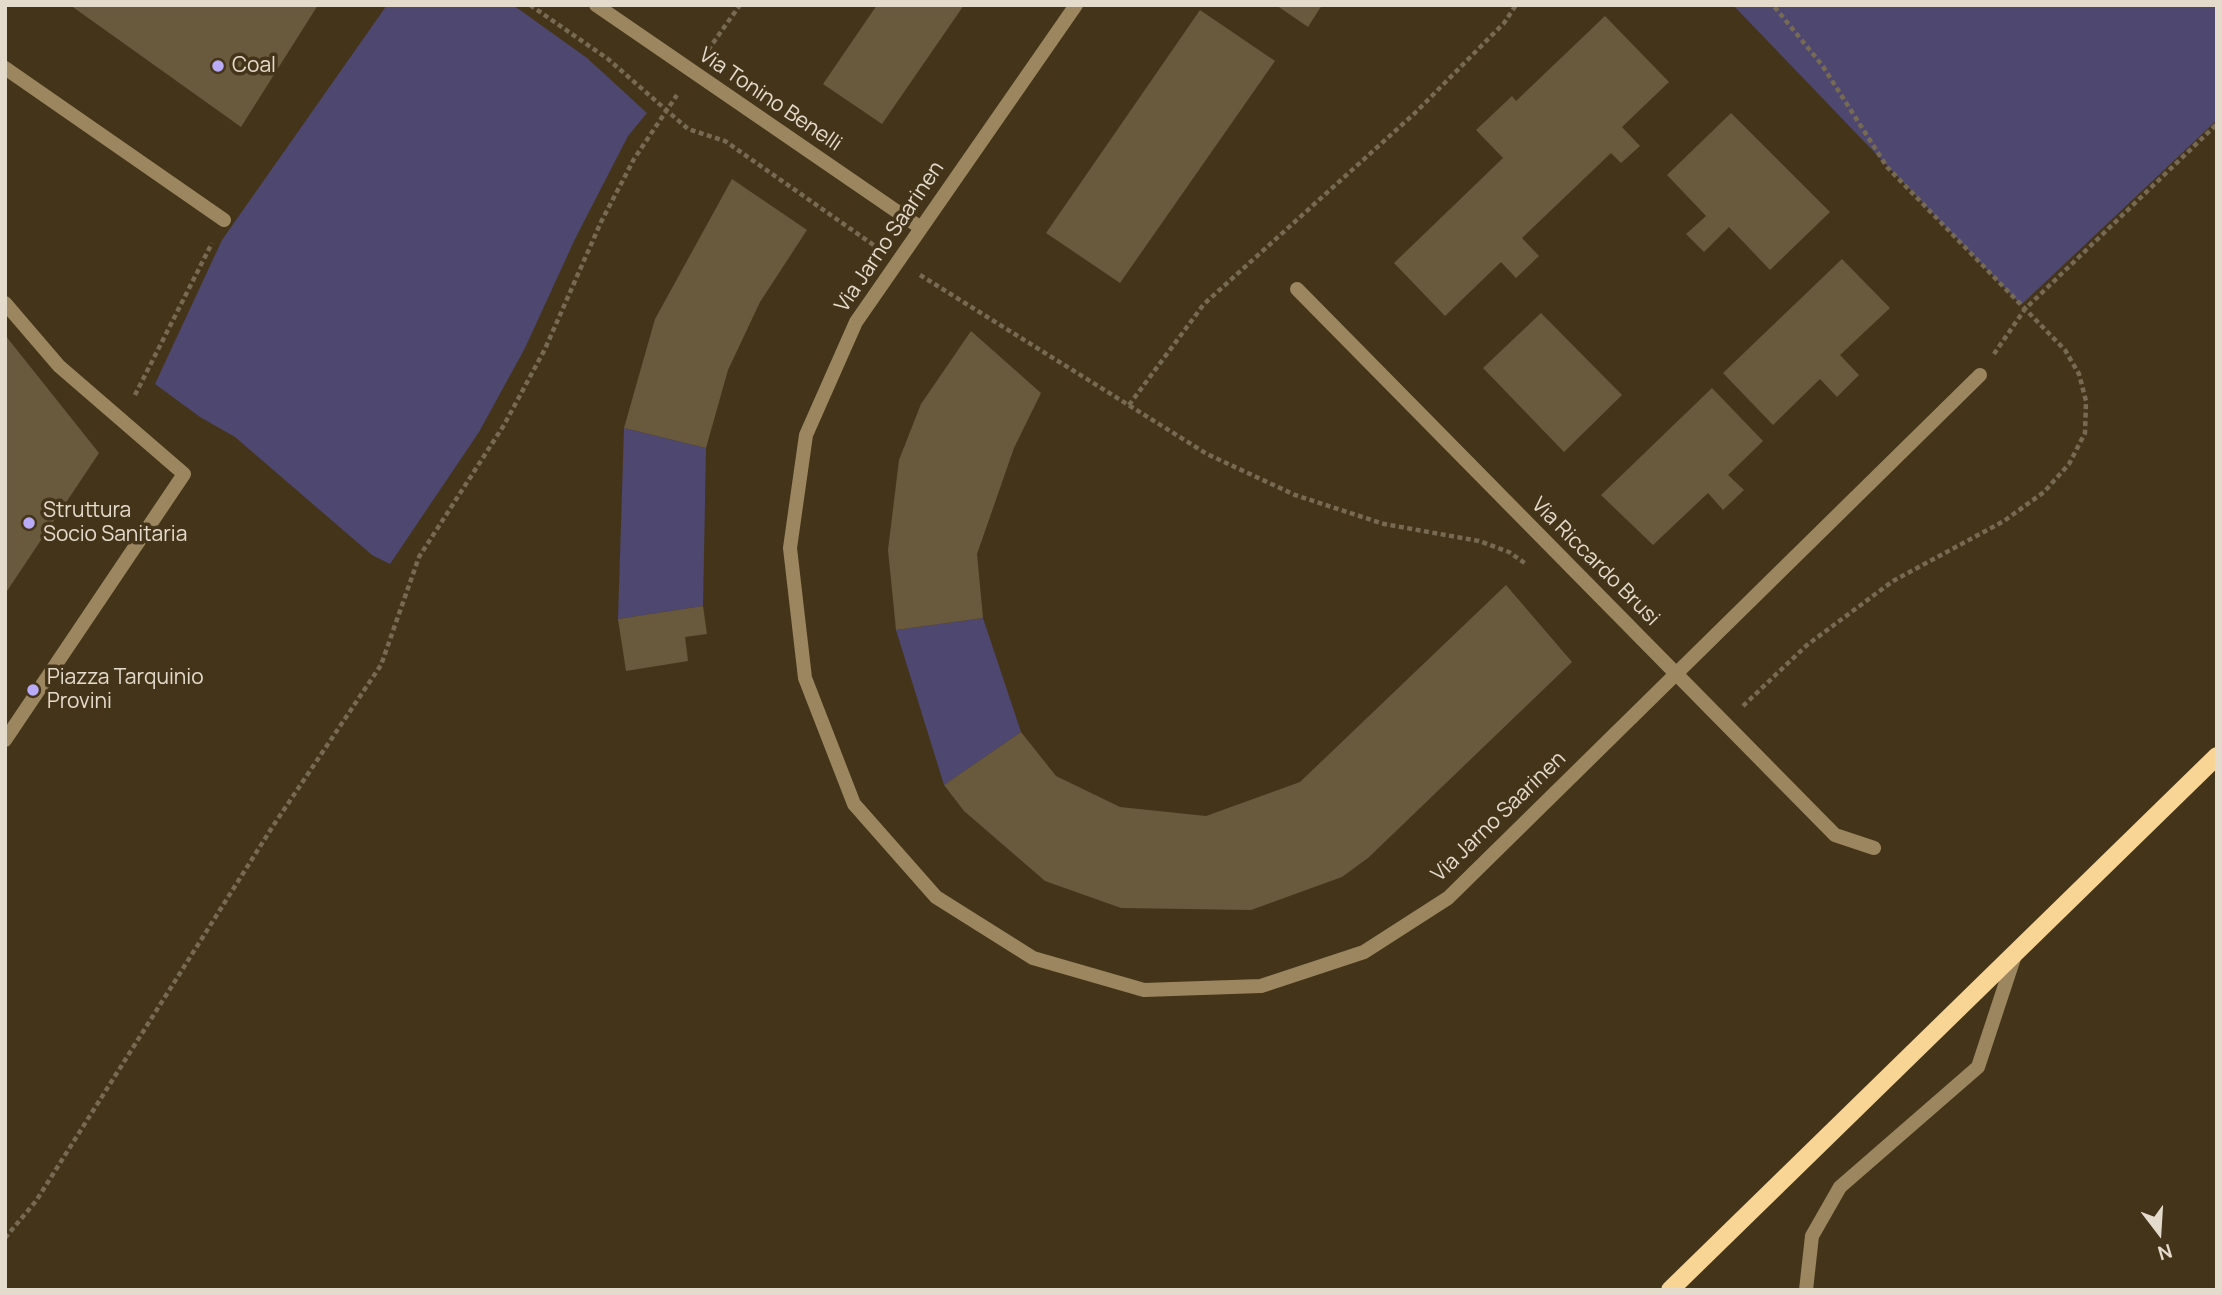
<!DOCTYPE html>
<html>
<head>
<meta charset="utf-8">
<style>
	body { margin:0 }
	#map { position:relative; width:2222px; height:1295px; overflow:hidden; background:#44351a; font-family:Manrope,sans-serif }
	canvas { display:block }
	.frame { position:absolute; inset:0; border:7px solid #e5dbcc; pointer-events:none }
	.north { position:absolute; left:2124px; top:1197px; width:70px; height:70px; -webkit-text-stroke:5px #44351a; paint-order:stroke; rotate:163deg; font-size:19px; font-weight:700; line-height:28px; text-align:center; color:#e5dbcc }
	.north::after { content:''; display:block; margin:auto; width:24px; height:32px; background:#e5dbcc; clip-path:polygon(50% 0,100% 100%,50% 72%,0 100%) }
</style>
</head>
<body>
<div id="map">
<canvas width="2222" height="1295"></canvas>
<div class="frame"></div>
<div class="north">N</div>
</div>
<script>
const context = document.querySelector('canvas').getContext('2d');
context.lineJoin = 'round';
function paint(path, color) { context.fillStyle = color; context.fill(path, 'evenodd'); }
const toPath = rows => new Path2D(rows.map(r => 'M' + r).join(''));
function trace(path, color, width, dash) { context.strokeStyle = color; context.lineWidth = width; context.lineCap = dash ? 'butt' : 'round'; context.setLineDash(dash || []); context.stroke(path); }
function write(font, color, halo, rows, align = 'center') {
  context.font = font + ' Manrope,sans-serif'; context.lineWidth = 7; context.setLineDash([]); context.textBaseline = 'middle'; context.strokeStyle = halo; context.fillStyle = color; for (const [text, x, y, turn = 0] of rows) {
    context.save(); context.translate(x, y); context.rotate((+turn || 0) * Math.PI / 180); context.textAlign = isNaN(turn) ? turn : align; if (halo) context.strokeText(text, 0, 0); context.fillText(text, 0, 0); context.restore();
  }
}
const green = toPath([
	[387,5,513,5,587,58,647,113,628,136,575,239,525,348,479,432,390,564,372,555,235,437,200,417,155,384,222,240],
	[1733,5,2217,5,2217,120,2021,305],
	[624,428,706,448,703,606,618,619],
	[983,618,1021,732,944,785,896,630]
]);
const building = toPath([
	[70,5,318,5,241,127],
	[877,5,964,5,882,124,823,84],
	[1276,5,1322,5,1308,27],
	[1200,10,1275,61,1120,283,1046,233],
	[1605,16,1669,82,1622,127,1640,146,1621,163,1611,153,1522,238,1539,256,1516,278,1501,262,1445,316,1394,263,1503,158,1476,130,1512,96,1516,101],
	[1731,113,1830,212,1770,270,1729,227,1704,252,1686,234,1706,216,1667,175],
	[732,179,807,230,760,302,728,370,706,448,624,428,655,319],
	[1842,259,1890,308,1840,355,1859,375,1837,397,1820,379,1773,425,1723,373],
	[1541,313,1622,395,1564,452,1483,368],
	[971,331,1041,393,1014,448,977,554,983,618,896,630,888,550,899,460,921,404],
	[5,335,99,453,5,594],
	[1712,388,1763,441,1728,475,1744,490,1723,510,1708,493,1653,545,1601,495],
	[1506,585,1572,662,1368,858,1342,877,1251,910,1121,908,1045,881,964,811,944,785,1021,732,1056,776,1120,807,1206,816,1300,782],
	[703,606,707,634,685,637,688,661,626,671,618,619]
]);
const path = toPath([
	[530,5,608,59,688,129,725,141,875,246],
	[708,50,740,5],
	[920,275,1207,454,1295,495,1384,524,1479,541,1509,552,1526,564],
	[1994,354,2025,309,2217,124],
	[135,395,212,243],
	[1129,405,1204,304,1415,113,1504,23,1516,5],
	[1743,706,1807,645,1893,581,2004,521,2044,492,2069,464,2085,433,2086,401,2079,374,2065,350,1887,167,1822,65,1773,5],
	[5,1238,36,1201,273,826,381,665,419,557,504,425,545,349,601,222,634,159,677,95]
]);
const service = toPath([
	[5,68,224,220]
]);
const minor = toPath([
	[596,5,921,228],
	[1076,5,856,322,806,435,790,548,805,678,854,804,936,897,1033,958,1144,990,1261,986,1364,952,1448,898,1980,375],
	[1297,289,1835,835,1874,848],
	[5,303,59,366,184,474,5,740],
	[1806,1290,1812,1236,1840,1187,1978,1067,2015,955]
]);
const primary = toPath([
	[1670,1290,2217,756]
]);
const markers = [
	[218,66,7,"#b9abf7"],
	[29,523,7,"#b9abf7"],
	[33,690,7,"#b9abf7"]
];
const poiNames = [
	["Coal",232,66],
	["Struttura",43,511],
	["Socio Sanitaria",43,535],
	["Piazza Tarquinio",47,678],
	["Provini",47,702]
];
const streetNames = [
	["Via Tonino Benelli",770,100,34],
	["Via Jarno Saarinen",890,237,-56],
	["Via Riccardo Brusi",1595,562,45],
	["Via Jarno Saarinen",1499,817,-44]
];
paint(green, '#4e476f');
paint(building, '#69593d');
trace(path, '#776a53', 4.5, [5, 3.5]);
trace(service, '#9c865f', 14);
trace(minor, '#9c865f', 14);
trace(primary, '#f9d595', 18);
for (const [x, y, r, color] of markers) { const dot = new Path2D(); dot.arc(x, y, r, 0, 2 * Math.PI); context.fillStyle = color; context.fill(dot); trace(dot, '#44351a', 2.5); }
write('21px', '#e5dbcc', '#44351a', poiNames, 'left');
write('21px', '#e5dbcc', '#44351a', streetNames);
</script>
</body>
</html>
